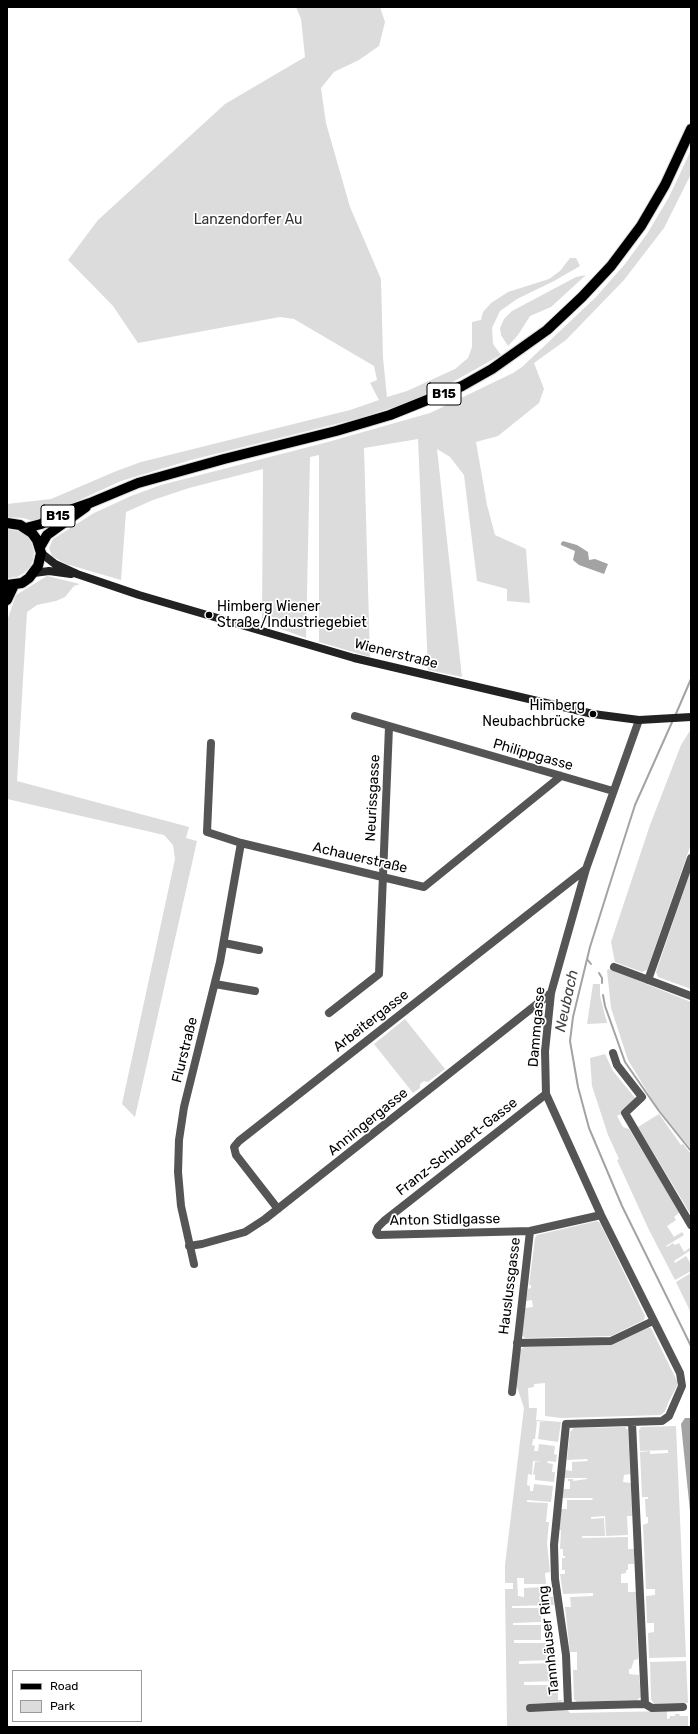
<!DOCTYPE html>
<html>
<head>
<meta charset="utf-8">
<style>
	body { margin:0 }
	#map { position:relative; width:698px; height:1734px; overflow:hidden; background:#fff; font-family:Rubik,sans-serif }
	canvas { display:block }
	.frame { position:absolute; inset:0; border:8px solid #000; pointer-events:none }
	.legend { position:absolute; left:12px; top:1670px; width:130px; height:52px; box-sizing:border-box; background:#fff; border:1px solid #999; margin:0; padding:5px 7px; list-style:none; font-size:12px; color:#000 }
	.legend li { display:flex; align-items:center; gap:8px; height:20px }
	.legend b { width:20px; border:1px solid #999 }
</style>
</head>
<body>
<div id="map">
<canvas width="698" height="1734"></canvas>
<div class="frame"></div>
<ul class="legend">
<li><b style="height:5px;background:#000"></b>Road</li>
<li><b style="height:11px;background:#dcdcdc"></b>Park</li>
</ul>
</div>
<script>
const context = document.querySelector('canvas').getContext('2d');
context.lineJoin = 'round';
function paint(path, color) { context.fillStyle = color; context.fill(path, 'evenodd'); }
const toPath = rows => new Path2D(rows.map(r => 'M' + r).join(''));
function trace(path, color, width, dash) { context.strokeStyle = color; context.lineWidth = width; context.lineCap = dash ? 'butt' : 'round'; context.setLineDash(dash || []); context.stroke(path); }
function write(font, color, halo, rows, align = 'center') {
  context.font = font + ' Rubik,sans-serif'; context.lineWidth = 3.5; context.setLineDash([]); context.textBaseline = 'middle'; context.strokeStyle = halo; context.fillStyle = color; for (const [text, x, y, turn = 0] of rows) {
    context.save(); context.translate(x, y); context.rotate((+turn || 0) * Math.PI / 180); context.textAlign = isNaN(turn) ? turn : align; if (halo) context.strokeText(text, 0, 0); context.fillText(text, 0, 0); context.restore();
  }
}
const green = toPath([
	[296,7,380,7,385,22,379,46,359,60,334,72,321,88,326,123,350,207,381,279,383,358,387,397,407,391,455,369,468,358,472,347,472,322,481,320,483,312,491,303,508,292,549,279,560,271,570,258,576,258,580,266,554,281,517,299,500,311,492,328,493,344,501,355,442,388,407,403,356,419,191,460,121,481,73,503,41,520,33,521,23,518,7,517,7,504,51,499,114,472,141,462,350,410,379,400,370,383,377,380,374,366,294,319,280,317,138,343,113,306,68,260,98,220,225,104,305,57,301,19],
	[691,150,691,174,664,228,624,280,566,340,534,363,544,389,539,403,498,436,476,442,487,505,495,535,526,549,530,603,507,601,507,589,477,581,464,475,450,457,437,449,462,677,428,670,418,439,364,448,370,657,319,642,319,455,310,457,306,638,262,622,263,469,189,488,153,500,126,512,121,580,66,564,52,556,49,548,53,539,94,513,131,496,161,485,328,442,430,413,513,373,522,367,596,297,625,264,647,234,669,197],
	[586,275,551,307,530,316,518,335,508,346,501,335,500,328,504,319,512,311,576,277],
	[7,529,22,532,28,537,32,544,34,552,33,560,30,567,24,573,17,577,9,578,7,578],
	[47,576,80,584,74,586,65,597,56,601,37,605,27,612,17,781,189,827,186,838,197,841,135,1117,122,1104,175,859,173,845,164,835,7,799,7,621,16,595],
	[691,729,691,844,647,970,642,972,615,962,611,942,650,825,681,745],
	[691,870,691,989,658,977,656,972],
	[609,969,691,1002,691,1149,656,1106,628,1060,611,1008,607,970],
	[593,984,600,984,600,996,607,1023,587,1024],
	[405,1019,445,1069,428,1082,424,1081,420,1084,420,1088,413,1093,374,1044],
	[605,1054,613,1071,635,1098,622,1110,621,1114,617,1116,623,1127,629,1129,680,1212,674,1217,676,1220,667,1226,674,1237,682,1232,684,1235,666,1246,667,1247,673,1243,675,1245,679,1243,684,1252,691,1247,691,1250,674,1261,675,1263,686,1256,691,1264,691,1271,675,1280,649,1230,617,1160,619,1159,608,1135,592,1086,590,1058],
	[659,1114,681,1145,683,1144,691,1154,691,1215,638,1127],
	[597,1221,600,1223,645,1316,644,1320,611,1336,525,1338,522,1335,525,1308,533,1307,532,1300,526,1301,528,1289,531,1288,531,1285,529,1285,535,1238,537,1235],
	[691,1273,691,1313,676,1282],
	[648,1328,651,1328,677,1381,677,1386,669,1401,665,1411,661,1415,561,1418,545,1416,545,1383,534,1384,534,1387,528,1388,529,1408,537,1408,536,1420,561,1422,558,1442,538,1439,540,1422,546,1422,535,1421,537,1422,535,1439,533,1439,532,1445,535,1446,534,1451,538,1451,539,1444,555,1446,554,1454,557,1455,556,1462,548,1461,547,1463,553,1464,552,1472,555,1472,554,1482,535,1480,535,1475,533,1474,535,1462,542,1462,533,1461,532,1475,528,1474,527,1485,530,1486,530,1491,533,1491,534,1484,553,1486,551,1502,527,1500,527,1502,548,1503,546,1522,549,1522,547,1543,550,1572,545,1573,546,1584,524,1584,524,1578,517,1578,518,1596,524,1597,524,1588,546,1587,547,1597,553,1597,554,1605,512,1606,512,1608,541,1608,541,1622,513,1623,513,1625,541,1625,541,1640,514,1640,514,1643,553,1643,555,1660,519,1661,519,1664,555,1663,557,1681,524,1682,524,1685,558,1685,558,1700,563,1700,560,1703,528,1704,528,1710,567,1709,570,1713,667,1711,667,1719,670,1718,670,1716,675,1716,675,1714,679,1714,680,1716,688,1716,688,1727,507,1727,505,1589,513,1589,513,1583,505,1583,505,1565,524,1408,516,1384,520,1350,524,1347,612,1345],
	[676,1426,686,1657,649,1658,648,1633,654,1632,654,1623,647,1623,646,1596,655,1595,655,1589,646,1589,643,1525,648,1523,648,1517,646,1517,645,1499,648,1499,648,1497,642,1497,640,1452,650,1451,650,1454,668,1453,668,1450,640,1451,639,1430,641,1427],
	[625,1427,628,1430,630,1474,624,1475,623,1482,631,1483,632,1516,627,1516,628,1535,606,1536,605,1516,591,1517,591,1519,604,1518,605,1536,582,1536,582,1538,628,1537,628,1549,634,1549,634,1564,628,1564,628,1570,626,1570,626,1573,621,1574,621,1583,628,1583,628,1592,636,1592,638,1659,634,1660,631,1669,629,1669,629,1674,639,1675,641,1697,637,1700,577,1702,574,1699,573,1670,577,1670,577,1652,570,1652,565,1607,571,1607,570,1597,593,1596,593,1593,563,1594,560,1574,565,1574,565,1570,562,1570,562,1558,565,1558,565,1556,563,1556,563,1549,560,1549,561,1530,559,1530,561,1509,567,1509,567,1500,592,1500,593,1498,562,1498,563,1489,570,1489,570,1481,568,1481,568,1479,573,1479,573,1481,587,1479,587,1478,564,1478,565,1470,572,1471,572,1462,588,1461,587,1459,567,1460,570,1432,574,1428],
	[686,1661,688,1703,654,1704,651,1699,650,1662]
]);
const water = toPath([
	[563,541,577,545,588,552,589,560,595,559,608,564,604,574,579,565,573,560,575,551,561,545,561,543],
	[685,1418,691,1418,691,1521,681,1424]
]);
const stream = toPath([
	[675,716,691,679],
	[673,720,635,805,612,877,590,947,573,1017,570,1041,578,1087,589,1128,622,1206,691,1346],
	[587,959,591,964],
	[599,973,602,978,602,983],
	[603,995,605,1006,625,1062,659,1111,691,1151]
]);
const street = toPath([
	[355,716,613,791],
	[211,743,207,832,241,843,424,887,561,776],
	[224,943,259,950],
	[614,967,691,996],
	[648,980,691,858],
	[215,984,255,991],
	[329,1013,379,974,389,727],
	[613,1053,617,1065,642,1097,625,1113,691,1225],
	[546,1094,384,1221,378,1227,376,1232,378,1235,530,1231,601,1215],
	[278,1209,236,1155,234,1147,239,1141,586,869],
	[189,1246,202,1244,245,1232,265,1219,551,993],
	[194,1264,181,1206,178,1172,179,1140,184,1107,220,962,241,843],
	[517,1343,611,1341,653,1321],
	[512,1392,530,1231],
	[632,1423,645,1704,568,1706,566,1655,555,1579,554,1545,566,1424,662,1421,669,1416,682,1386,680,1373,601,1215,546,1094,545,1051,551,993,586,869,639,720],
	[645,1704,652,1708,683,1707],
	[530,1708,568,1706]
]);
const secondary = toPath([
	[41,553,55,564,77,574,139,595,354,658,593,714,639,720,691,717],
	[34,573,49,571,71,574]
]);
const primary = toPath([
	[7,523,20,525,32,533,37,540,41,553,38,566,29,578,22,583,7,585],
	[26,528,41,524,70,510,90,503,138,483,224,459,336,431,390,415,462,386,492,369,547,330,582,297,611,266,641,226,665,185,691,129],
	[40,547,47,535,86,507],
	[7,600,14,585]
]);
const markers = [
	[209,615,4,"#000"],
	[593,714,4,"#000"]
];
const shields = [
	[444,394,34],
	[58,516,34]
];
const shieldNames = [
	["B15",444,394],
	["B15",58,516]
];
const parkNames = [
	["Lanzendorfer Au",248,220]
];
const poiNames = [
	["Himberg Wiener",217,607],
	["Straße/Industriegebiet",217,623],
	["Himberg",585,706,"right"],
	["Neubachbrücke",585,722,"right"]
];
const streetNames = [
	["Wienerstraße",396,654,14],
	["Philippgasse",533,755,16],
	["Neurissgasse",373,798,-87],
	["Achauerstraße",360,858,13],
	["Arbeitergasse",371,1021,-38],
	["Dammgasse",537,1027,-85],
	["Flurstraße",185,1050,-76],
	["Anningergasse",368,1122,-39],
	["Franz-Schubert-Gasse",457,1147,-38],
	["Anton Stidlgasse",445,1220,-1],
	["Hauslussgasse",510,1286,-83],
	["Tannhäuser Ring",549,1640,-96]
];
const waterNames = [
	["Neubach",567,1001,-78]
];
paint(green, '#dcdcdc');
paint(water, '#a3a3a3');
trace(stream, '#a3a3a3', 2);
trace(primary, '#dbdbdb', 12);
trace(street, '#555', 8);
trace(secondary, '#222', 8);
trace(primary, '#000', 10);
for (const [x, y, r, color] of markers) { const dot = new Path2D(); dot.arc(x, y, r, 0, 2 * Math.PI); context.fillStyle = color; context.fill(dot); trace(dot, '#fff', 1.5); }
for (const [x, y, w] of shields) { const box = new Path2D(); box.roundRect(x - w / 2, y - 11, w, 22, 3); context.fillStyle = '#fff'; context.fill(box); trace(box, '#000', 1); }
write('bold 13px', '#000', null, shieldNames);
write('14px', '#333', '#fff', parkNames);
write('14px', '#000', '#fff', poiNames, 'left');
write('14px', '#000', '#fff', streetNames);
write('italic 15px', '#444', '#fff', waterNames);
</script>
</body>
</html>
